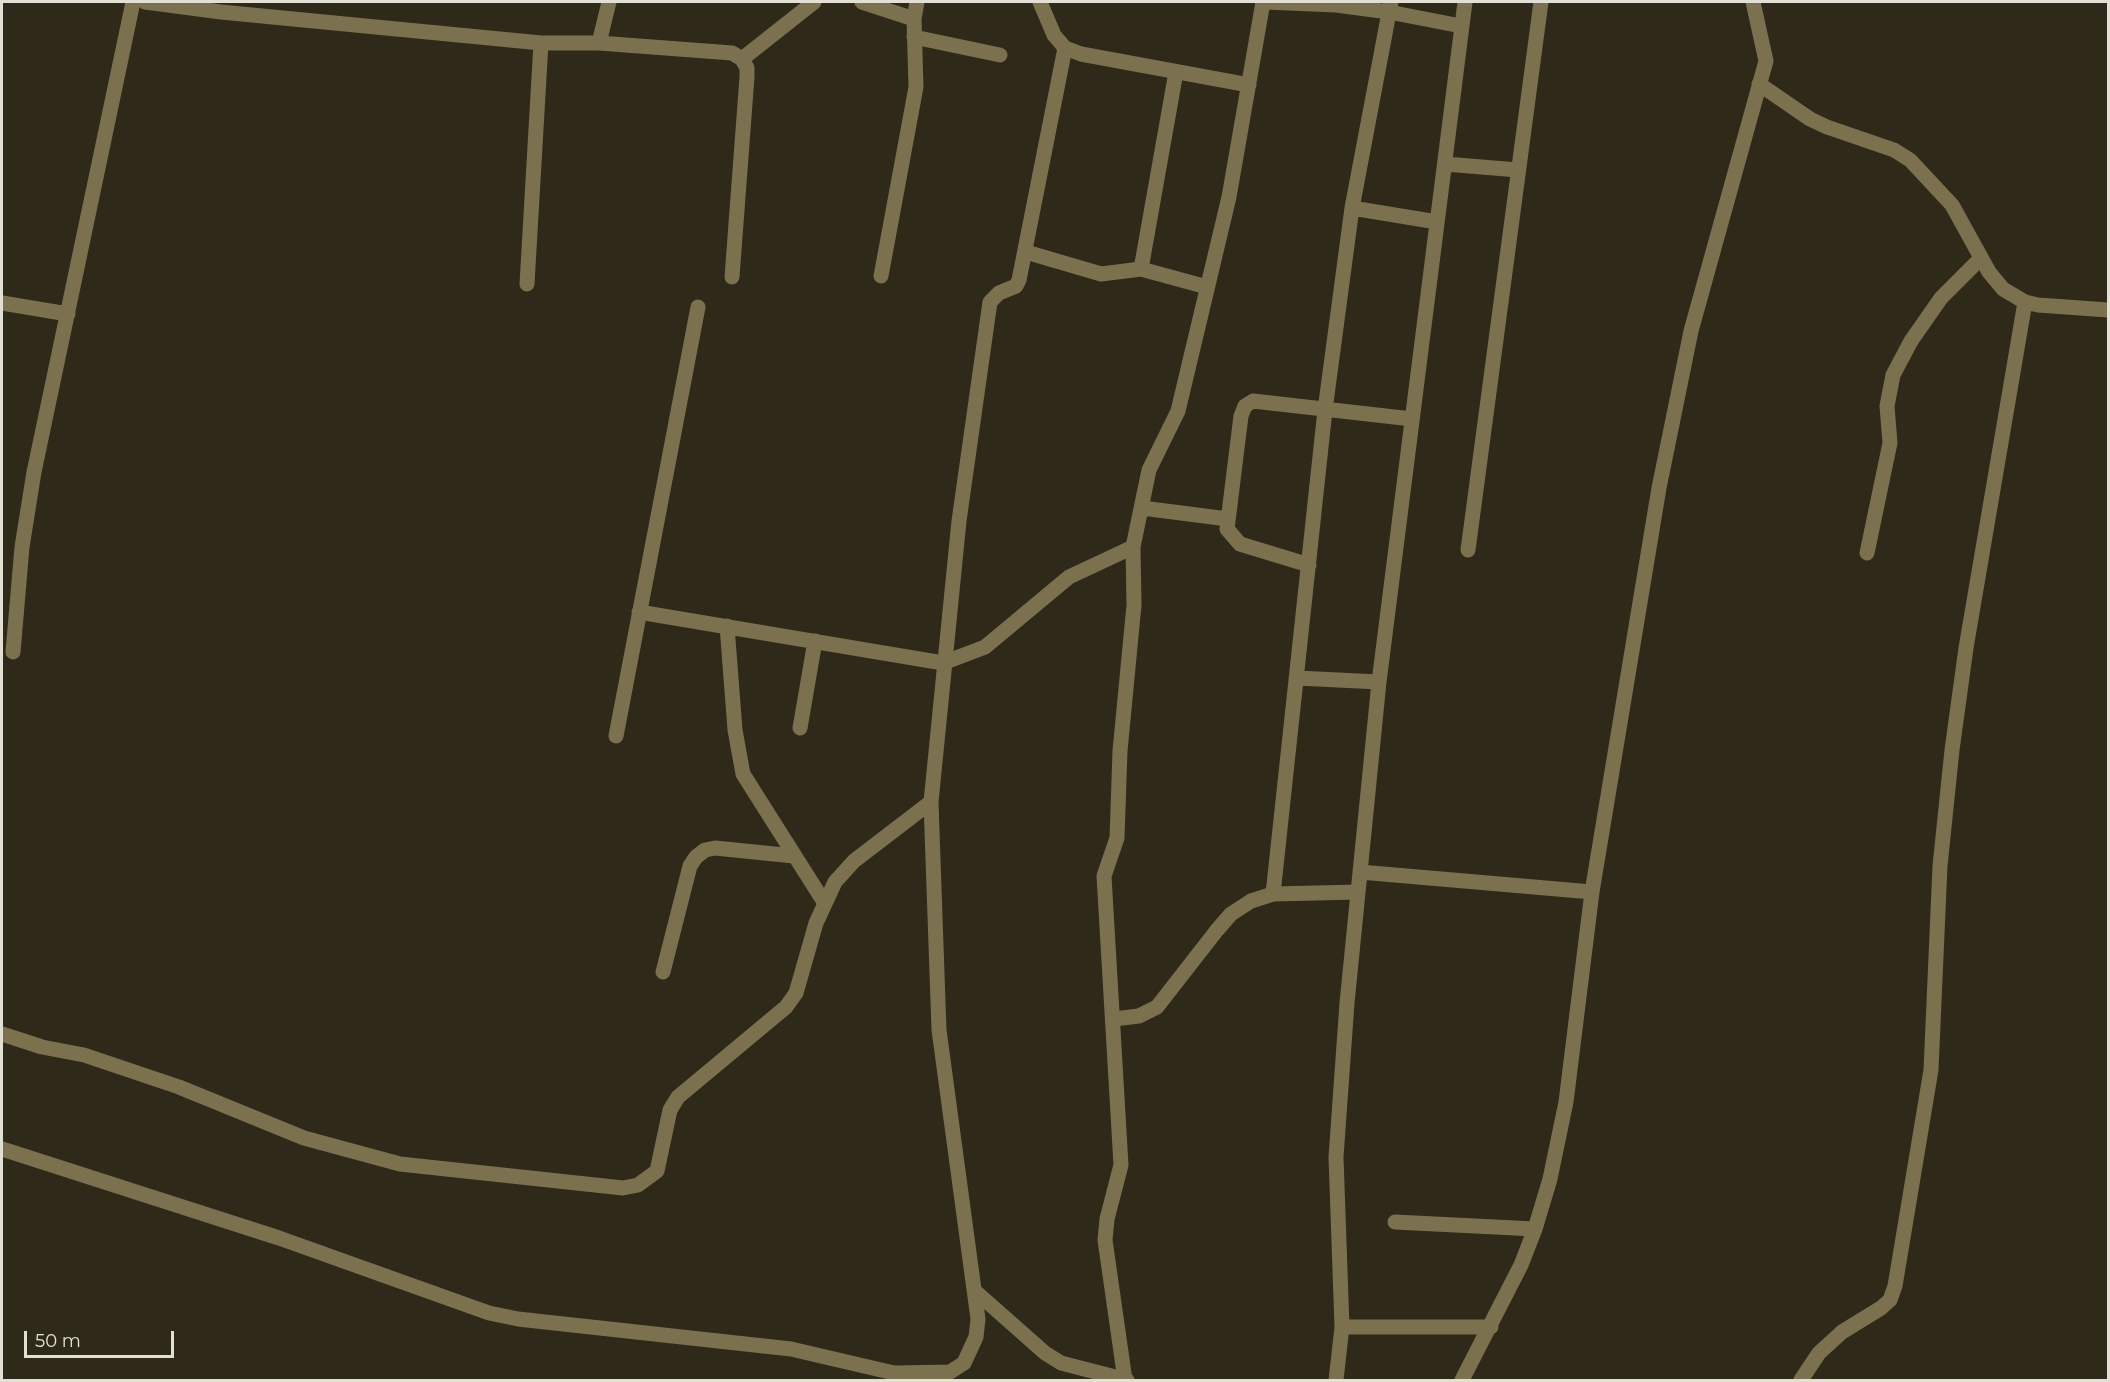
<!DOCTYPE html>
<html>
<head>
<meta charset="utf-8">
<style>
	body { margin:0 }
	#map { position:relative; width:2110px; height:1382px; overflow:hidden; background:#2e2919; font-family:Montserrat,sans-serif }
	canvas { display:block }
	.frame { position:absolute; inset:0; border:3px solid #e2dfd4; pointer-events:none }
	.scale { position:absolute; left:24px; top:1331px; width:150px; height:27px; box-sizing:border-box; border:3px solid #e2dfd4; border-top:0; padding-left:8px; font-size:18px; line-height:21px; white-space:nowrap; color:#e2dfd4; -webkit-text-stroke:4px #2e2919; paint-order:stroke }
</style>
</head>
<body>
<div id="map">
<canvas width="2110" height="1382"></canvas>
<div class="frame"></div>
<div class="scale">50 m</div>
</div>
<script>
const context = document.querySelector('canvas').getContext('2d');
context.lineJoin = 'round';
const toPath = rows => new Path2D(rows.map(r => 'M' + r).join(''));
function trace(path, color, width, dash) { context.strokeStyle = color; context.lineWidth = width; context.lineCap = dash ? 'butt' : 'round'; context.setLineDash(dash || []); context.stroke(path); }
const minor = toPath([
	[145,2,221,12,541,43,599,43,732,53,742,59,747,68,747,77,732,277],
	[862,2,914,19],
	[1040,2,1054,35,1065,48,1081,54,1249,85],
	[1264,2,1336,5,1389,12,1461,26],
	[914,37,1000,55],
	[599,43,609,2],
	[742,59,814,2],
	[1759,84,1810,119,1827,127,1894,150,1910,160,1952,205,1989,272,2003,289,2025,302,2038,305,2108,310],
	[1445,164,1518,170],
	[1352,208,1437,222],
	[1026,252,1101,274,1141,269,1207,287],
	[1141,269,1176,72],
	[881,276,916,87,914,19,917,2],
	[527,284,541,43],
	[2,303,68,314],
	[1142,508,1228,519],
	[1468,550,1541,2],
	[1867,553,1890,443,1887,406,1893,375,1911,341,1941,298,1981,258],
	[1309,565,1240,544,1227,529,1241,416,1245,406,1253,401,1412,419],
	[639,612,943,663,985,647,1069,577,1133,547],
	[727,626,735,730,743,774,824,902],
	[13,652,22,547,34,472,133,2],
	[1297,678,1379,682],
	[800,728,815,641],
	[616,736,698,307],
	[1360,872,1592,892],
	[1273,894,1325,410,1352,208,1391,2],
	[663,972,690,866,696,857,705,850,715,848,794,856],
	[1114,1019,1139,1016,1157,1007,1217,930,1231,914,1251,901,1273,894,1358,892],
	[2,1034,42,1047,84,1055,179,1087,304,1138,400,1164,623,1188,638,1185,657,1171,670,1110,678,1097,786,1007,796,993,816,923,835,882,854,861,931,802],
	[2,1149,279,1238,489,1313,518,1319,791,1349,894,1373,950,1372,964,1363,976,1337,978,1319,939,1030,931,802,959,521,990,302,999,293,1016,286,1019,280,1065,48],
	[1395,1222,1535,1229],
	[976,1292,1045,1353,1061,1363,1127,1380],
	[1342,1327,1491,1327],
	[1125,1380,1105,1240,1107,1219,1121,1165,1104,876,1117,838,1120,751,1134,605,1133,547,1149,470,1178,411,1229,197,1263,2],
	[1336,1380,1342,1327,1336,1157,1347,1003,1379,682,1465,2],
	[1462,1380,1521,1265,1535,1229,1550,1179,1566,1102,1592,892,1659,488,1691,331,1766,61,1753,2],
	[1801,1380,1819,1353,1842,1332,1881,1308,1890,1300,1895,1286,1931,1070,1940,866,1952,750,1966,648,2025,302]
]);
trace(minor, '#7b714f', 15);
</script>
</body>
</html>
